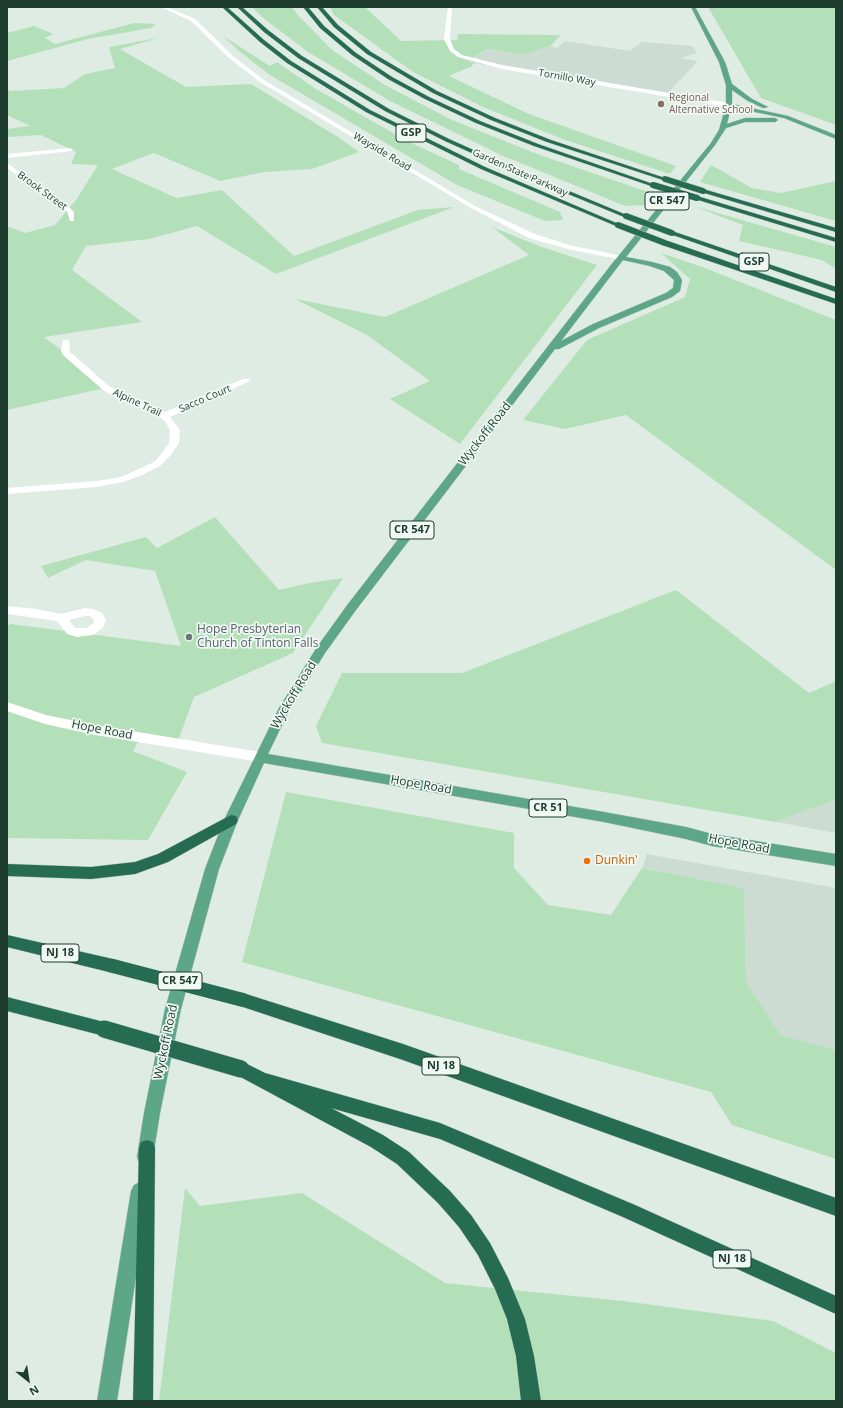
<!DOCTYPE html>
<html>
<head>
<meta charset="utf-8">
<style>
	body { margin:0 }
	#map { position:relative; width:843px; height:1408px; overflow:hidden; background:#deece3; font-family:"Open Sans",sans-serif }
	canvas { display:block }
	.frame { position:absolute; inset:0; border:8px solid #1e3d2f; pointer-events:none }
	.north { position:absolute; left:8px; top:1360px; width:40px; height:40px; -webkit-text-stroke:3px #eff8f2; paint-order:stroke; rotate:150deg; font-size:11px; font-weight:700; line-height:16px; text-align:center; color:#1e3d2f }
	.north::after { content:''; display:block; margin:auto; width:14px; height:18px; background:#1e3d2f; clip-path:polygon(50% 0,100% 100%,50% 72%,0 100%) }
</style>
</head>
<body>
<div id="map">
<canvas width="843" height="1408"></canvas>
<div class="frame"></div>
<div class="north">N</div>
</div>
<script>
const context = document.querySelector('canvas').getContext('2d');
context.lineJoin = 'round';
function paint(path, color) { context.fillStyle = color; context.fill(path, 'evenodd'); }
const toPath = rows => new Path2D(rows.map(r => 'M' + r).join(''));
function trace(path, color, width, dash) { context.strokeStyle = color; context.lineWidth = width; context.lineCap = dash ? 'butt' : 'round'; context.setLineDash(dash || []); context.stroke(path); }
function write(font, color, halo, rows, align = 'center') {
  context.font = font + ' "Open Sans",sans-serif'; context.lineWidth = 3.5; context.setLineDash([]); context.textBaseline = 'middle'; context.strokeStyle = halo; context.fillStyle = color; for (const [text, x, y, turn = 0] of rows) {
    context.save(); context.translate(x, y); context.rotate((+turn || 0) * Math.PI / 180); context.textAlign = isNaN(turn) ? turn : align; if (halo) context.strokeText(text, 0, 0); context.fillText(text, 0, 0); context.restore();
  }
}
const built = toPath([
	[565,41,630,51,642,42,692,46,697,53,681,58,698,61,666,95,468,62,487,49,522,55,550,46,557,48],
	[836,799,836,833,776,822,824,803],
	[647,854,836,888,836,1050,781,1035,746,982,744,888,642,868]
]);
const green = toPath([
	[252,7,292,7,297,14,332,50,385,85,452,120,537,154,654,194,645,205,625,206,501,155,390,101,308,52,262,17],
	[330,7,365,7,401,41,457,40,458,34,561,35,550,46,522,55,487,49,468,61,474,63,472,66,449,76,529,114,676,166,670,174,565,140,483,107,413,72,334,15],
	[708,7,836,7,836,125,761,98],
	[134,23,156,24,151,28,88,39,7,61,7,33,34,26,53,34,45,38,55,44],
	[223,36,270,66,277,62,316,89,407,141,459,165,459,169,560,212,563,220,545,221,457,185,270,75,239,51],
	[158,38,120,49,186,87,251,84,338,137,359,152,312,169,264,172,220,181,154,153,112,169,177,198,222,190,294,256,418,210,454,207,276,274,197,226,149,239,86,246,72,270,142,322,44,337,109,387,7,410,7,246,9,244,7,242,7,226,25,233,55,225,76,200,98,165,71,164,76,152,41,135,7,137,7,129,30,126,7,115,7,88,10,91,64,88,85,74,115,68,109,47],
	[711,165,752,188,781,193,836,181,836,221,700,182],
	[693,206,836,247,836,269,822,260,739,241,743,225],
	[492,227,542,247,597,265,460,444,390,399,430,381,367,335,295,299,385,317,529,255],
	[661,253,705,268,836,320,836,570,626,415,565,429,523,420,587,340,685,297,690,279],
	[215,517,279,590,309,583,343,578,293,653,194,697,178,741,141,737,133,751,187,772,148,840,7,838,7,626,11,624,181,646,155,571,86,560,48,578,41,566,146,537,157,548],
	[676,590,809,693,836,681,836,799,776,822,322,743,316,726,342,673,462,673],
	[286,792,514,833,514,868,548,905,611,915,642,868,744,888,746,982,781,1035,836,1050,836,1159,732,1125,711,1092,242,962],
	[185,1188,200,1206,302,1193,445,1283,623,1301,773,1321,836,1353,836,1401,159,1401]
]);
const minor = toPath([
	[161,7,167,7,195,19,233,56,264,80,475,206,535,234,569,245,622,256,626,258,622,260,568,249,529,238,471,208,260,82,229,58,191,21,161,7],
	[448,7,452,7,450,39,454,49,462,55,502,65,729,103,732,105,729,107,502,69,458,57,450,51,444,39,448,7],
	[70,148,73,150,72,151,7,158,7,154,70,148],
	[7,163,71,209,74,212,74,221,70,221,67,211,7,168,7,163],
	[63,340,69,340,70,352,109,386,165,412,243,379,249,379,250,381,170,417,180,430,179,443,170,456,160,466,140,476,123,482,96,487,7,494,7,488,96,481,121,477,154,462,163,452,169,443,170,430,165,421,156,414,113,396,103,390,64,356,61,351,63,340],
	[7,606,36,609,61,614,85,608,93,609,102,613,106,620,103,628,93,635,77,637,67,634,57,621,7,614,7,606],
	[85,616,90,616,94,620,94,623,86,628,75,628,69,620,85,616],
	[7,702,46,715,95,725,260,752,264,754,266,757,264,760,260,762,95,735,45,724,7,711,7,702]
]);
const major = toPath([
	[691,7,695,7,725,62,732,84,752,99,768,107,763,108,748,101,732,90,732,104,788,116,836,135,836,139,784,118,731,107,727,124,745,118,775,118,778,120,775,122,745,122,726,128,715,145,626,257,652,262,670,267,677,272,682,280,680,291,672,297,599,328,559,349,555,349,356,610,325,653,288,713,268,754,604,812,686,827,712,834,836,854,836,866,712,846,686,839,604,822,264,763,238,820,219,869,181,1009,160,1113,153,1157,151,1163,145,1165,139,1163,137,1157,144,1113,165,1009,205,869,224,820,279,708,317,647,348,604,611,265,711,143,719,130,726,105,726,85,719,62,691,7],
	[623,260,650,266,664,271,674,280,673,288,666,293,593,324,561,341,623,260],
	[140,1182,146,1185,149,1191,117,1401,97,1401,131,1191,134,1185,140,1182]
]);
const highway = toPath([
	[222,7,227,7,264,40,291,61,370,110,485,167,621,225,616,226,481,169,366,112,287,63,260,42,222,7],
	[237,7,242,7,268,30,302,56,389,109,449,139,509,166,629,216,624,217,505,168,445,141,385,111,298,58,264,32,237,7],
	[303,7,308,7,324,26,356,53,392,77,429,97,480,121,538,144,656,185,651,186,534,146,476,123,425,99,388,79,352,55,320,28,303,7],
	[317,7,322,7,338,25,371,52,437,91,495,118,551,140,668,179,663,180,547,142,491,120,433,93,367,54,334,27,317,7],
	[703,189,836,228,836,232,701,192,701,190,703,189],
	[697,196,836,238,836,242,695,199,694,198,697,196],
	[672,231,836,287,836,292,670,234,668,233,672,231],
	[662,241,668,241,836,299,836,304,662,245,662,241],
	[231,815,236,816,238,820,236,824,168,862,135,874,91,879,7,876,7,864,91,867,135,862,158,854,231,815],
	[7,935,113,959,118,961,120,966,118,971,113,973,7,947,7,935],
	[243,993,403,1044,836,1198,836,1216,403,1060,243,1007,238,1005,235,1000,238,995,243,993],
	[7,997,104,1022,109,1024,112,1029,109,1034,104,1036,7,1011,7,997],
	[241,1061,265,1073,440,1123,635,1205,836,1296,836,1314,623,1217,440,1139,331,1108,383,1135,409,1152,450,1191,471,1215,490,1243,508,1278,525,1319,534,1356,541,1401,521,1401,516,1356,507,1319,495,1289,478,1255,459,1227,438,1203,397,1164,371,1147,235,1074,233,1069,235,1064,241,1061],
	[147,1140,153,1142,155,1148,153,1401,133,1401,139,1148,141,1142,147,1140]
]);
const highwayBridgeFar2 = toPath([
	[665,179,703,191],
	[653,185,697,198],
	[626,216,672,233],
	[618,225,665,243]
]);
const highwayBridgeFar1 = toPath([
	[113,966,243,1000]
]);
const highwayBridge = toPath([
	[104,1029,241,1069]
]);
const markers = [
	[661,104,4,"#8d6e63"],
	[189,637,4,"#6b7280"],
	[587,861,4,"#e8710a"]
];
const farStreetnames = [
	["Tornillo Way",567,78,10],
	["Wayside Road",382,152,31],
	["Garden State Parkway",520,173,24],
	["Brook Street",42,191,36],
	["Sacco Court",205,399,-23],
	["Alpine Trail",137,403,25]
];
const farEducationnames = [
	["Regional",669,98],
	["Alternative School",669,110]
];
const shields = [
	[411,133,30],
	[667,201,44],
	[754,262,30],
	[412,530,44],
	[548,808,38],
	[60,953,38],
	[180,981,44],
	[441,1066,38],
	[732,1259,38]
];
const shieldNames = [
	["GSP",411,133],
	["CR 547",667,201],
	["GSP",754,262],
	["CR 547",412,530],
	["CR 51",548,808],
	["NJ 18",60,953],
	["CR 547",180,981],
	["NJ 18",441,1066],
	["NJ 18",732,1259]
];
const streetNames = [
	["Wyckoff Road",485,434,-52],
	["Wyckoff Road",294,695,-59],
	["Hope Road",102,730,11],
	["Hope Road",421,785,10],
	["Hope Road",739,844,11],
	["Wyckoff Road",166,1042,-78]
];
const worshipNames = [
	["Hope Presbyterian",197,630],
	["Church of Tinton Falls",197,644]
];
const foodNames = [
	["Dunkin'",595,861]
];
paint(built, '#ccdcd2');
paint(green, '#b4e0b9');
trace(major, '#c0c9c5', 1);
trace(highway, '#c0c9c5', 1);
paint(minor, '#fff');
paint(major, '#5ea688');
paint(highway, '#266c52');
trace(highwayBridgeFar2, '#c0c9c5', 7, []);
trace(highwayBridgeFar1, '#c0c9c5', 14, []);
trace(highwayBridge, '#c0c9c5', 18, []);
trace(highwayBridgeFar2, '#266c52', 6);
trace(highwayBridgeFar1, '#266c52', 14);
trace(highwayBridge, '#266c52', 17);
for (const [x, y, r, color] of markers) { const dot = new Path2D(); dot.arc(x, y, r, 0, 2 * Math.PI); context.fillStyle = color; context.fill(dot); trace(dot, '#eff8f2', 1.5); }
write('10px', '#1e3d2f', '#eff8f2', farStreetnames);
write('10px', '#785e54', '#eff8f2', farEducationnames, 'left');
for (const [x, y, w] of shields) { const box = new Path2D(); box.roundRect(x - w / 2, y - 9, w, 18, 3); context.fillStyle = '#eff8f2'; context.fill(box); trace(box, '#1e3d2f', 1); }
write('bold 11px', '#1e3d2f', null, shieldNames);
write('12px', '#1e3d2f', '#eff8f2', streetNames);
write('12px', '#5b616d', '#eff8f2', worshipNames, 'left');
write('12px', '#c56008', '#eff8f2', foodNames, 'left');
</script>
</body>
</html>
